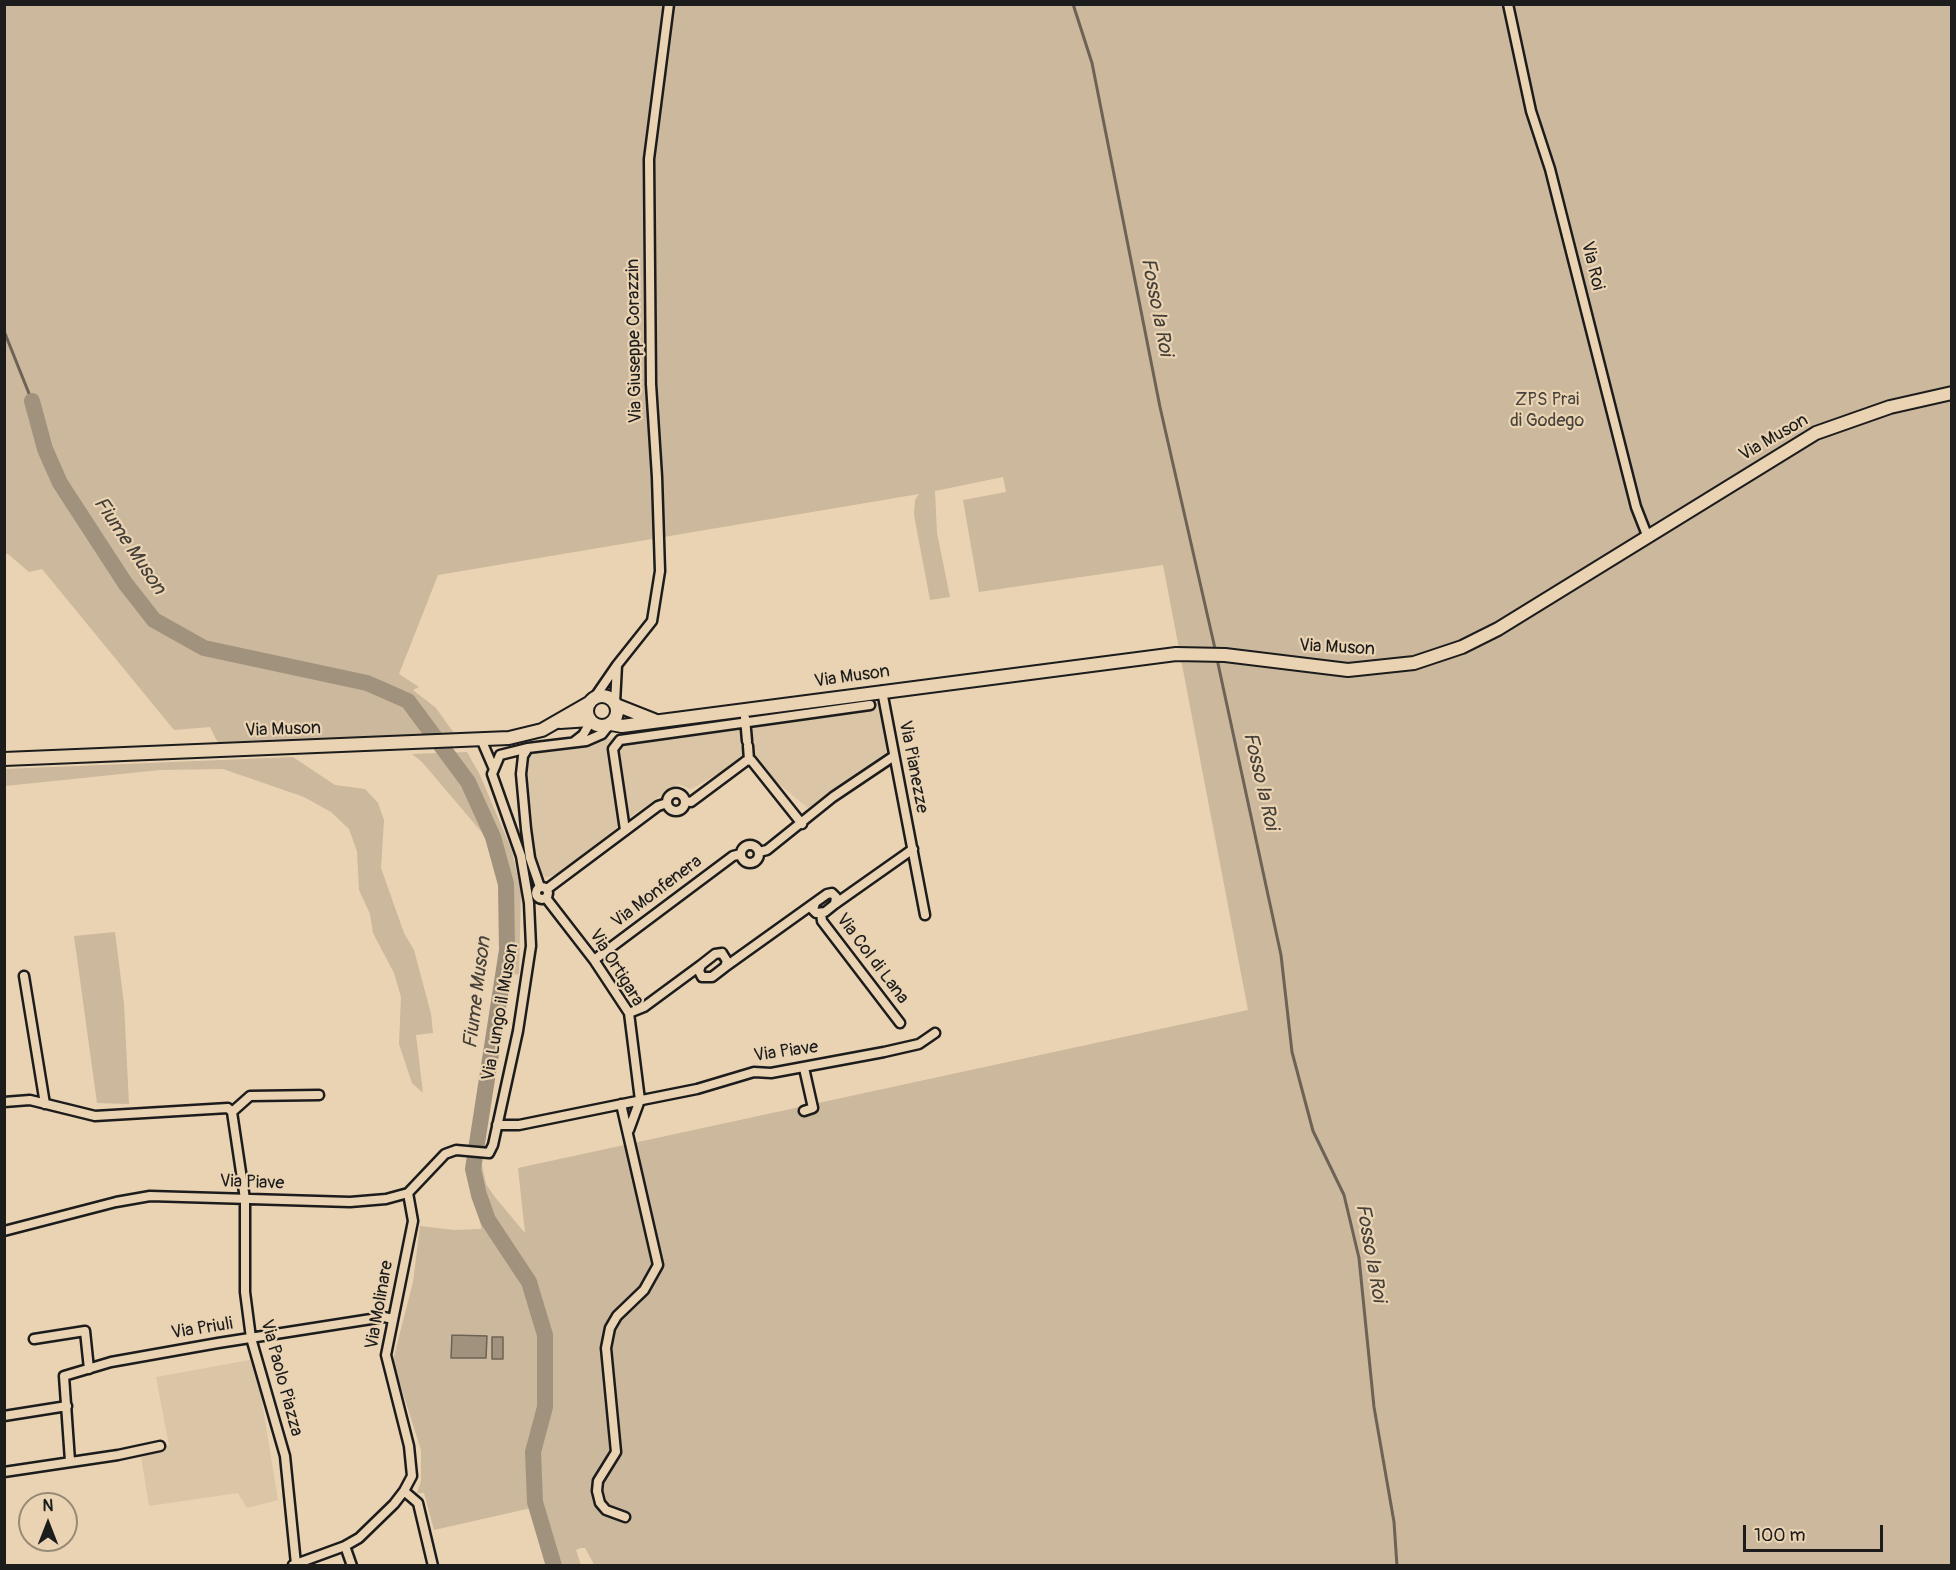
<!DOCTYPE html>
<html>
<head>
<meta charset="utf-8">
<style>
	body { margin:0 }
	#map { position:relative; width:1956px; height:1570px; overflow:hidden; background:#e9d3b2; font-family:Pangolin,sans-serif }
	canvas { display:block }
	.frame { position:absolute; inset:0; border:6px solid #1c1c1c; pointer-events:none }
	.north { position:absolute; left:18px; top:1492px; width:60px; height:60px; box-sizing:border-box; background:#e9d3b2; border:2px solid #978a76; border-radius:50%; rotate:0deg; font-size:16px; font-weight:700; line-height:24px; text-align:center; color:#1c1c1c }
	.north::after { content:''; display:block; margin:auto; width:21px; height:27px; background:#1c1c1c; clip-path:polygon(50% 0,100% 100%,50% 72%,0 100%) }
	.scale { position:absolute; left:1743px; top:1525px; width:140px; height:27px; box-sizing:border-box; border:3px solid #1c1c1c; border-top:0; padding-left:8px; font-size:18px; line-height:21px; white-space:nowrap; color:#1c1c1c; -webkit-text-stroke:4px #e9d3b2; paint-order:stroke }
</style>
</head>
<body>
<div id="map">
<canvas width="1956" height="1570"></canvas>
<div class="frame"></div>
<div class="north">N</div>
<div class="scale">100 m</div>
</div>
<script>
const context = document.querySelector('canvas').getContext('2d');
context.lineJoin = 'round';
function paint(path, color) { context.fillStyle = color; context.fill(path, 'evenodd'); }
const toPath = rows => new Path2D(rows.map(r => 'M' + r).join(''));
function trace(path, color, width, dash) { context.strokeStyle = color; context.lineWidth = width; context.lineCap = dash ? 'butt' : 'round'; context.setLineDash(dash || []); context.stroke(path); }
function write(font, color, halo, rows, align = 'center') {
  context.font = font + ' Pangolin,sans-serif'; context.lineWidth = 4.5; context.setLineDash([]); context.textBaseline = 'middle'; context.strokeStyle = halo; context.fillStyle = color; for (const [text, x, y, turn = 0] of rows) {
    context.save(); context.translate(x, y); context.rotate((+turn || 0) * Math.PI / 180); context.textAlign = isNaN(turn) ? turn : align; if (halo) context.strokeText(text, 0, 0); context.fillText(text, 0, 0); context.restore();
  }
}
const built = toPath([
	[880,702,896,757,808,808,747,758,691,789,678,784,633,815,556,875,546,877,536,870,523,777,525,759,535,749],
	[255,1359,278,1500,247,1508,238,1493,149,1506,140,1450,169,1446,156,1377]
]);
const green = toPath([
	[4,5,1951,5,1951,1565,595,1566,585,1548,581,1548,576,1550,581,1565,558,1566,540,1506,434,1530,424,1493,417,1493,421,1481,421,1450,394,1365,394,1356,413,1282,420,1226,454,1230,481,1229,482,1204,469,1175,468,1162,482,1165,486,1184,494,1196,525,1233,518,1168,1248,1010,1163,565,979,592,963,500,1006,492,1003,477,935,491,937,533,950,597,930,600,914,515,915,500,919,494,438,575,399,674,419,687,413,690,436,708,456,736,218,743,210,727,174,730,42,569,29,572,8,554,5,554],
	[467,752,480,775,512,851,521,892,519,974,503,977,512,938,485,836,422,762,412,754],
	[293,757,335,785,365,789,378,803,384,820,381,868,404,933,414,950,431,1014,433,1033,416,1035,423,1093,412,1083,399,1044,401,997,394,973,373,933,370,914,359,890,357,851,349,829,331,812,304,797,223,769,160,770,5,786,5,769],
	[115,932,124,1004,129,1104,97,1103,74,936]
]);
const water = toPath([
	[452,1335,487,1336,486,1358,451,1358,452,1335],
	[492,1337,503,1337,503,1359,492,1359,492,1337]
]);
const stream = toPath([
	[1073,4,1092,63,1160,407,1216,653],
	[4,331,32,401],
	[1217,659,1281,955,1292,1052,1313,1131,1344,1195,1359,1258,1374,1407,1394,1522,1397,1566]
]);
const river = toPath([
	[32,401,45,449,60,483,125,583,154,620,204,648,367,683,408,701,468,782,493,837,506,884,507,950,473,1169,479,1195,488,1220,529,1282,545,1335,545,1407,533,1452,535,1502,554,1566]
]);
const minor = toPath([
	[1508,4,1531,111,1550,169,1636,507,1647,535],
	[617,665,652,621,660,571,657,477,651,384,649,159,669,4],
	[882,691,925,915],
	[595,697,617,665,615,703],
	[745,718,747,741],
	[481,739,493,767],
	[574,742,583,735,591,721],
	[748,746,749,760],
	'667 802a9 9 0 1 1 18 0a9 9 0 1 1-18 0Z',
	[685,801,691,802,746,761,751,760,802,824],
	[625,830,613,749,620,740,870,705],
	'741 854a9 9 0 1 1 18 0a9 9 0 1 1-18 0Z',
	[759,852,767,850,833,797,894,756],
	'536 893a6 6 0 1 1 12 0a6 6 0 1 1-12 0Z',
	[540,887,530,858,526,829,521,774,523,756,528,748,586,741,602,734,609,725],
	[547,889,658,806,667,803],
	[546,898,594,960,629,1013,640,1100,629,1130],
	[835,904,913,849],
	[821,913,822,921,900,1023],
	[722,953,727,961,725,967,712,977,702,977,699,971,701,965,715,954,722,953],
	[594,960,733,856,741,854],
	[725,967,827,894,832,893,836,897,835,904,825,912,816,913,813,910,815,903],
	[24,976,45,1104],
	[629,1013,644,1007,701,965],
	[804,1068,813,1108,804,1111],
	[4,1102,30,1100,95,1116,228,1108,232,1112,245,1199,245,1292,251,1338,285,1456,296,1564],
	[621,1104,658,1265,644,1290,617,1316,610,1328,606,1348,616,1452,598,1481,597,1491,600,1503,606,1510,625,1517],
	[232,1112,250,1096,319,1095],
	[497,1125,519,1125,647,1099,697,1089,754,1072,771,1073,884,1052,919,1044,935,1033],
	[4,1231,116,1202,150,1196,350,1202,386,1199,408,1193,445,1154,456,1150,489,1153,493,1145,518,1031,531,946,529,903,521,856,492,774,500,755,528,748],
	[34,1339,85,1331,89,1369],
	[4,1416,67,1406],
	[70,1461,64,1376,111,1362,218,1343,384,1317,393,1319],
	[4,1472,118,1455,160,1446],
	[404,1491,418,1503,433,1566],
	[293,1565,345,1546],
	[352,1566,345,1546,359,1538,394,1504,404,1491,412,1476,409,1446,386,1355,413,1221,408,1193]
]);
const secondary = toPath([
	'587 711a15 15 0 1 1 30 0a15 15 0 1 1-30 0Z',
	[616,705,654,720],
	[560,722,590,720],
	[611,724,622,726,1176,654,1225,655,1348,670,1414,663,1462,647,1498,629,1816,433,1890,407,1952,393],
	[4,759,509,738,542,730,589,703]
]);
const streetNames = [
	["Via Roi",1592,266,76],
	["Via Giuseppe Corazzin",635,341,-91],
	["Via Muson",1774,438,-30],
	["Via Muson",1337,648,3],
	["Via Muson",852,677,-8],
	["Via Muson",283,730,-2],
	["Via Pianezze",913,767,79],
	["Via Monfenera",657,892,-37],
	["Via Col di Lana",872,959,53],
	["Via Ortigara",616,968,58],
	["Via Lungo il Muson",501,1012,-80],
	["Via Piave",786,1052,-8],
	["Via Piave",252,1183,2],
	["Via Molinare",380,1305,-80],
	["Via Priuli",202,1329,-9],
	["Via Paolo Piazza",281,1378,75]
];
const parkNames = [
	["ZPS Prai",1547,400],
	["di Godego",1547,421]
];
const waterNames = [
	["Fosso la Roi",1156,307,79],
	["Fiume Muson",129,546,56],
	["Fosso la Roi",1260,781,77],
	["Fiume Muson",478,993,-83],
	["Fosso la Roi",1370,1253,80]
];
paint(built, '#dac5a7');
paint(green, '#cbb89d');
paint(water, '#a1927d');
trace(water, '#6c6356', 1.5);
trace(stream, '#6c6356', 3);
trace(river, '#a1927d', 16);
trace(minor, '#1c1c1c', 13);
trace(secondary, '#1c1c1c', 16);
trace(minor, '#e9d3b2', 8);
trace(secondary, '#e9d3b2', 12);
write('18px', '#1c1c1c', '#e9d3b2', streetNames);
write('18px', '#48433c', '#e9d3b2', parkNames);
write('italic 20px', '#443f39', '#e9d3b2', waterNames);
</script>
</body>
</html>
